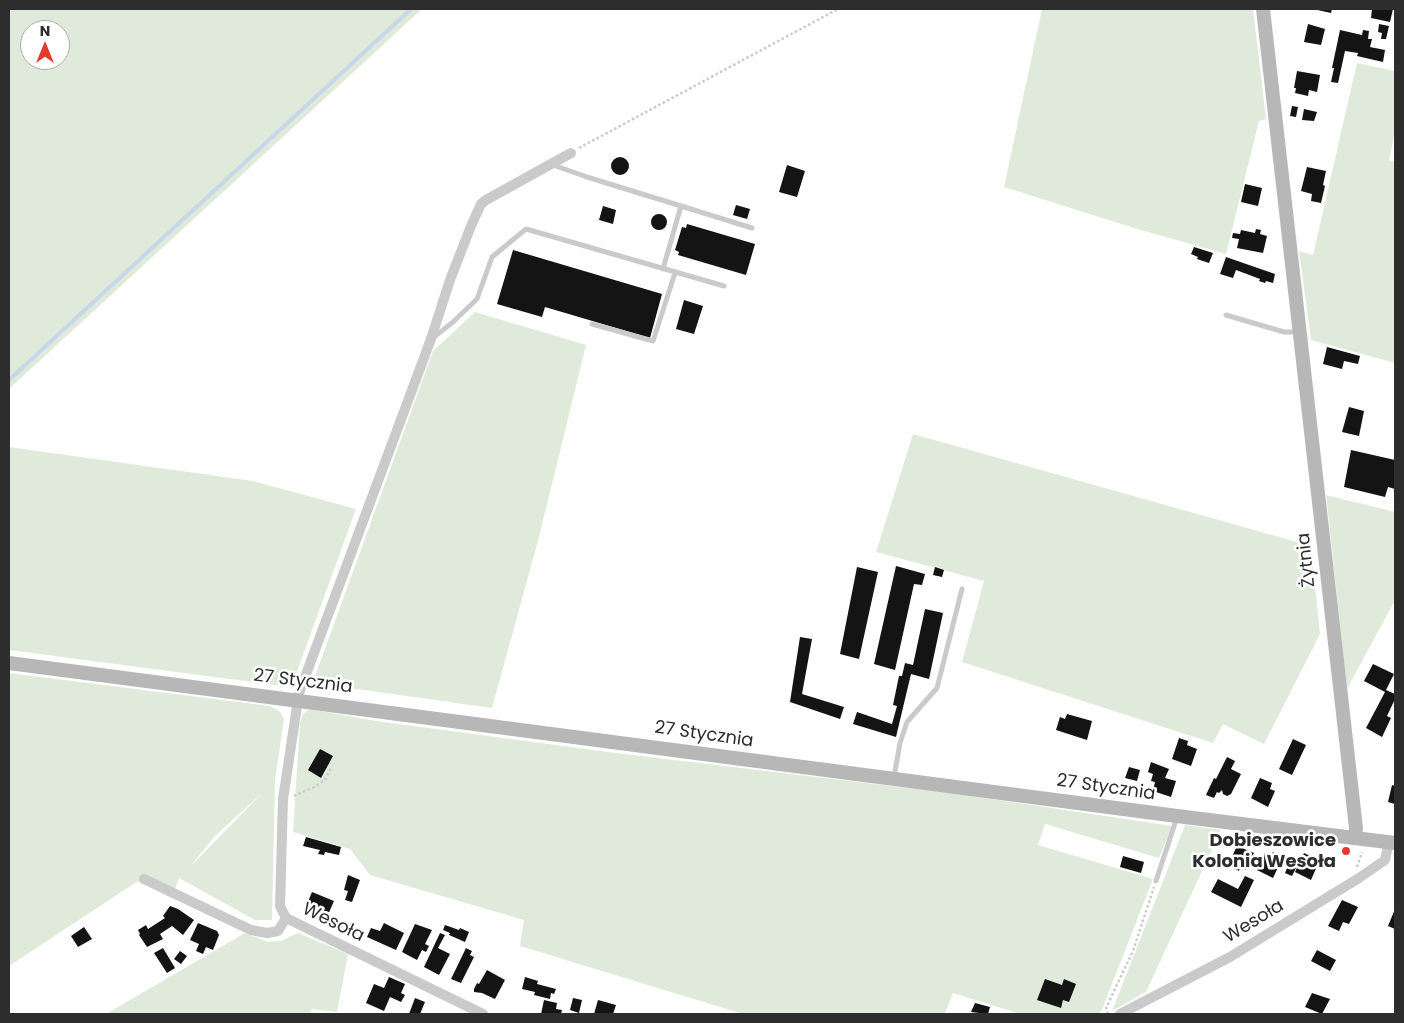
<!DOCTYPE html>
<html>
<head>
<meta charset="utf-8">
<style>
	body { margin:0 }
	#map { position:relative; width:1404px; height:1023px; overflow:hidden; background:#fff; font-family:Poppins,sans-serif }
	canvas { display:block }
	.frame { position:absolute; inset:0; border:10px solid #2d2d2d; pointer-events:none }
	.north { position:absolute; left:20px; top:20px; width:50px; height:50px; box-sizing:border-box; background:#fff; border:1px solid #ababab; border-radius:50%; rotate:0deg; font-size:14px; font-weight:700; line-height:20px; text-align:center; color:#2d2d2d }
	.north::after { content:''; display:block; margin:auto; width:18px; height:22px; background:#e23b30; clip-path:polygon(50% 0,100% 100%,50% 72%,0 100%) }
</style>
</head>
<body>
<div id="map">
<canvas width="1404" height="1023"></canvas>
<div class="frame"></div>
<div class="north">N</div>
</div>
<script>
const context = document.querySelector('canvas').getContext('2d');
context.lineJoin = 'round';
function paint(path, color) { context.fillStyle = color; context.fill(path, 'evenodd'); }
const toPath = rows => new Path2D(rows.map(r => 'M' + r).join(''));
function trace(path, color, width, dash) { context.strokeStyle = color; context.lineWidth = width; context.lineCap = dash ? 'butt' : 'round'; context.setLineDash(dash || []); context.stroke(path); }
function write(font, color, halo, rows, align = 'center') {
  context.font = font + ' Poppins,sans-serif'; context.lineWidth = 5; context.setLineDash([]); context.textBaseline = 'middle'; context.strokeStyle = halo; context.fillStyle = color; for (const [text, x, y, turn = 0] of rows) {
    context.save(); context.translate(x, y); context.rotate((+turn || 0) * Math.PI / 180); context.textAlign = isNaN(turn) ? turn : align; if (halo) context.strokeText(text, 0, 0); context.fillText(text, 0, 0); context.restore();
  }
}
const green = toPath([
	[9,9,422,9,9,389],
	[30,30,60,30,60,60,30,60],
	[1042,9,1253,9,1266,119,1259,121,1226,254,1134,228,1004,187],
	[1357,63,1395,71,1395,131,1389,160,1395,162,1395,363,1311,340,1299,251,1313,255],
	[475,312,586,345,539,537,492,708,314,683,314,679,433,351],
	[913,434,1311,546,1320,634,1264,744,1223,724,1213,743,962,662,984,581,876,552],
	[9,447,253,481,356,509,295,677,283,686,9,650],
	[1326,495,1395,512,1395,600,1347,689],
	[9,673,270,706,280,712,284,719,275,780,272,920,255,920,179,878,172,898,138,881,9,966],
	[262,793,193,864,192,864,215,836],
	[309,709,376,721,608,752,958,794,1172,826,1159,858,1045,824,1038,845,1153,879,1101,1012,1095,1014,1020,1014,953,993,945,1013,947,1014,743,1014,520,946,524,920,370,875,350,849,293,832,300,723,303,714],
	[1185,825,1221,830,1146,992,1112,1011],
	[245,933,268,942,281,941,298,933,348,954,337,1012,312,1009,310,1014,106,1014]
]);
const stream = toPath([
	[9,380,411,9]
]);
const building = toPath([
	[1313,9,1332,9,1331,13],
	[1372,9,1393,9,1390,22,1371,18],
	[1308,24,1325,29,1321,45,1304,42],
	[1379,24,1389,26,1386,39,1381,39,1382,33,1378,32],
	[1340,30,1362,35,1363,30,1369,31,1368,39,1372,39,1370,47,1385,50,1383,62,1357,56,1358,53,1345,51,1338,83,1331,82,1334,68,1332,68],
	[1297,71,1320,75,1317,92,1309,90,1308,96,1295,93,1296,88,1294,88],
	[1292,106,1298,107,1296,117,1290,116],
	[1304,109,1317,112,1314,121,1302,120],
	'611 166a9 9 0 1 1 18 0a9 9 0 1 1-18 0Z',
	[787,165,805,171,797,197,779,192],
	[1307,167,1326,171,1323,185,1325,186,1321,203,1311,201,1312,194,1301,191],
	[1245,184,1262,188,1258,206,1241,202],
	[736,205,750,209,747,219,733,215],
	[603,206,616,210,613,224,599,220],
	'651 222a8 8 0 1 1 16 0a8 8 0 1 1-16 0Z',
	[687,224,755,244,746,275,678,255,679,252,675,250,682,227,686,228],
	[1256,229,1261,230,1260,234,1267,236,1263,253,1237,248,1239,239,1232,238,1233,233,1240,234,1241,230,1255,233],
	[1194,247,1213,253,1209,263,1197,259,1198,257,1191,254],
	[513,250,662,294,650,338,545,307,542,317,497,304],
	[1226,257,1275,274,1273,283,1266,281,1265,283,1259,281,1260,279,1236,270,1233,278,1220,274],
	[684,300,703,306,694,334,676,329],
	[1327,347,1360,356,1358,364,1344,361,1342,369,1323,364],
	[1349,407,1364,411,1359,436,1342,432],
	[1351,450,1395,460,1395,489,1388,487,1385,497,1344,487],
	[896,566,925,574,922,585,914,584,895,670,874,664],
	[857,567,878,572,859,659,840,654],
	[935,567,944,570,942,577,933,575],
	[925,609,943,613,929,679,911,674,896,737,853,724,857,712,892,724,897,706,893,705,899,676,902,676,905,663,913,665],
	[800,637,812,639,802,694,844,707,840,719,790,702],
	[1373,664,1394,674,1386,690,1395,694,1395,699,1387,716,1391,718,1382,737,1366,728,1385,692,1364,681],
	[1067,714,1092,721,1087,740,1056,730,1060,717,1065,719],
	[1179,738,1188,741,1187,745,1197,749,1191,766,1172,759],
	[1293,739,1306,745,1292,775,1279,769],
	[320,749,333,756,321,778,308,770],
	[1227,757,1235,761,1231,769,1241,774,1231,794,1227,796,1223,794,1222,790,1219,793,1217,792,1214,798,1206,795,1214,778,1216,779],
	[1151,762,1169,769,1165,778,1176,781,1171,797,1153,791,1155,782,1151,781,1153,774,1148,772],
	[1129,767,1140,770,1137,781,1125,778],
	[1260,778,1272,783,1270,789,1275,791,1268,807,1251,798],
	[1392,785,1395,786,1395,804,1388,802],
	[306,837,341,847,339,855,325,852,324,855,318,854,320,850,303,846],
	[1237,846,1254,853,1246,870,1240,867,1239,871,1228,865],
	[1273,852,1283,857,1273,878,1257,870,1265,853,1271,855],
	[1304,853,1310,856,1308,860,1318,864,1311,880,1295,872],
	[1123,856,1144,862,1141,873,1120,867],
	[1290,861,1298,864,1292,876,1285,873],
	[348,875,360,880,352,902,345,900,348,891,344,890],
	[1245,876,1254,880,1241,907,1211,892,1218,879,1238,889],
	[312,892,334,901,327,917,309,910,307,904],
	[1342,900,1358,907,1349,924,1343,922,1339,931,1328,926],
	[170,906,178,909,194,920,183,935,172,926,160,934,163,939,147,947,139,935,140,934,138,930,146,925,148,929,165,918,163,916],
	[1395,909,1395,929,1388,926],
	[198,923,217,931,219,935,213,950,206,947,203,954,196,951,199,944,190,940],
	[384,923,404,933,396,950,367,937,371,928,380,931],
	[415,924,432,930,425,944,429,946,426,952,422,950,417,960,402,952],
	[445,925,459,930,460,928,469,932,465,942,449,935,450,933,443,930],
	[84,927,92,939,78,947,71,936],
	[440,933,445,935,438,948,450,954,439,975,424,967],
	[163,948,175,968,167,973,154,953],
	[466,948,472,951,470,955,474,957,461,983,451,979],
	[1317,950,1336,960,1330,971,1311,961],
	[180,951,187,956,181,964,174,959],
	[487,970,505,980,495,999,482,993,474,992,474,989,477,983,479,984],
	[389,977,405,984,401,993,405,995,401,1002,390,997,384,1011,366,1003,374,984,384,988],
	[525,977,538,981,537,984,556,989,554,994,551,993,550,999,534,995,535,992,522,989],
	[1045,979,1062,985,1064,979,1076,984,1069,1002,1063,1000,1061,1008,1037,1000],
	[1312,993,1330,999,1322,1014,1305,1007],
	[415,998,425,1002,420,1014,409,1014],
	[573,998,582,1000,579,1013,570,1010],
	[544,1000,557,1003,556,1009,562,1010,561,1014,541,1014],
	[598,1000,616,1005,613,1014,594,1014],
	[975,1003,990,1007,988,1014,971,1012]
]);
const path = toPath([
	[579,148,838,9],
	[294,796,314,787,325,780,331,768],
	[1357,867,1362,852],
	[1108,1014,1106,1008,1133,951,1154,887]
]);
const lane = toPath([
	[553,165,587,177,681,206],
	[663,269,681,206,752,228],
	[1226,315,1284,332,1299,332],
	[592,324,653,341,675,273],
	[434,337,453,322,477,299,492,257,526,229,724,286],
	[894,777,900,743,907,722,937,688,962,589],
	[1156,881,1177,817]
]);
const street = toPath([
	[144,879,251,930,267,933,278,931,286,918],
	[483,1014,286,918,280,906,283,799,299,693,431,339,450,280,471,226,481,204,486,200,571,153],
	[1120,1014,1230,957,1359,878,1385,860,1389,842]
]);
const secondary = toPath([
	[1263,9,1356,828,1355,838],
	[9,663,1177,816,1395,843]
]);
const markers = [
	[1346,851,5,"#e23b30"]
];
const streetNames = [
	["Żytnia",1307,560,-96],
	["27 Stycznia",303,682,7],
	["27 Stycznia",704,735,8],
	["27 Stycznia",1106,788,8],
	["Wesoła",1254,922,-31],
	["Wesoła",333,923,26]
];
const poiNames = [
	["Dobieszowice",1336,841],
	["Kolonia Wesoła",1336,862]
];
paint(green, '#e0eada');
trace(stream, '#c6d7ea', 4);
paint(building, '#141414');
trace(path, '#cacaca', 2.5, [2.5, 2.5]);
trace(lane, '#cacaca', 5);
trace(street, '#cacaca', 10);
trace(secondary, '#b7b7b7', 14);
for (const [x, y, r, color] of markers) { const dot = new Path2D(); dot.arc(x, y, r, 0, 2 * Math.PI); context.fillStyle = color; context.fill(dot); trace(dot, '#fff', 2); }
write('18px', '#2d2d2d', '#fff', streetNames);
write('bold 18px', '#2d2d2d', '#fff', poiNames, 'right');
</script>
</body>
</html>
